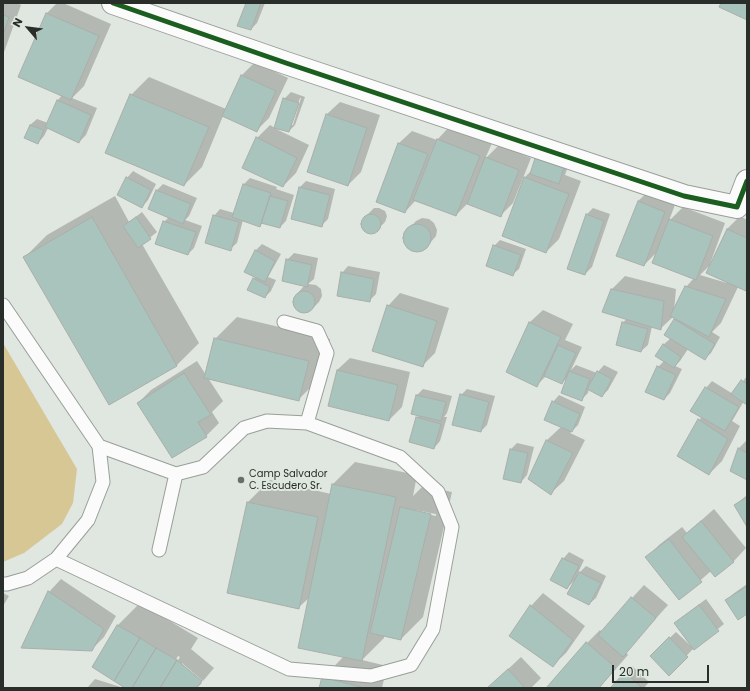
<!DOCTYPE html>
<html>
<head>
<meta charset="utf-8">
<style>
	body { margin:0 }
	#map { position:relative; width:750px; height:691px; overflow:hidden; background:#e0e6e0; font-family:Poppins,sans-serif }
	canvas { display:block }
	.frame { position:absolute; inset:0; border:4px solid #2a2e2a; pointer-events:none }
	.north { position:absolute; left:8px; top:8px; width:40px; height:40px; -webkit-text-stroke:3px #dee8de; paint-order:stroke; rotate:298deg; font-size:11px; font-weight:700; line-height:16px; text-align:center; color:#2a2e2a }
	.north::after { content:''; display:block; margin:auto; width:14px; height:18px; background:#2a2e2a; clip-path:polygon(50% 0,100% 100%,50% 72%,0 100%) }
	.scale { position:absolute; left:612px; top:665px; width:97px; height:18px; box-sizing:border-box; border:2px solid #2a2e2a; border-top:0; padding-left:5px; font-size:12px; line-height:14px; white-space:nowrap; color:#2a2e2a; -webkit-text-stroke:3px #dee8de; paint-order:stroke }
</style>
</head>
<body>
<div id="map">
<canvas width="750" height="691"></canvas>
<div class="frame"></div>
<div class="north">N</div>
<div class="scale">20 m</div>
</div>
<script>
const context = document.querySelector('canvas').getContext('2d');
context.lineJoin = 'round';
function paint(path, color) { context.fillStyle = color; context.fill(path, 'evenodd'); }
const toPath = rows => new Path2D(rows.map(r => 'M' + r).join(''));
function trace(path, color, width, dash) { context.strokeStyle = color; context.lineWidth = width; context.lineCap = dash ? 'butt' : 'round'; context.setLineDash(dash || []); context.stroke(path); }
function write(font, color, halo, rows, align = 'center') {
  context.font = font + ' Poppins,sans-serif'; context.lineWidth = 4; context.setLineDash([]); context.textBaseline = 'middle'; context.strokeStyle = halo; context.fillStyle = color; for (const [text, x, y, turn = 0] of rows) {
    context.save(); context.translate(x, y); context.rotate((+turn || 0) * Math.PI / 180); context.textAlign = isNaN(turn) ? turn : align; if (halo) context.strokeText(text, 0, 0); context.fillText(text, 0, 0); context.restore();
  }
}
const green = toPath([
	[3,343,77,469,73,503,62,524,24,553,3,562]
]);
const shadow = toPath([
	[3,3,17,3,21,5,3,55],
	[57,3,63,3,111,24,84,86,72,98,97,108,86,135,79,142,48,128,44,136,38,143,25,138,30,125,37,119,48,123,58,100,62,95,46,14],
	[247,3,265,3,257,23,251,29],
	[255,62,288,78,269,118,256,131,223,116,202,167,184,185,131,95,149,77,226,109,242,75],
	[291,92,305,97,295,125,289,131,276,129,309,145,296,173,283,186,257,138,270,125,275,128,284,99],
	[300,98,301,98,293,125,291,125],
	[340,102,380,115,361,172,348,185,308,171,327,114],
	[450,126,492,143,485,159,499,145,531,158,513,203,500,216,468,203,456,215,416,200,405,212,377,201,399,143,412,131,437,140],
	[543,152,570,161,565,175,581,181,559,239,546,252,525,177,532,170,536,158],
	[133,171,156,184,148,200,142,207,127,178],
	[250,178,277,187,276,189,294,195,286,221,280,227,263,222,260,226,243,220,237,243,230,249,214,216,220,209,234,213,244,184],
	[306,181,335,189,328,219,321,226,300,187],
	[163,184,197,198,189,216,185,220,202,226,194,248,188,254,164,222,169,217,157,190],
	[651,189,677,199,669,221,683,207,725,223,710,264,711,264,700,275,727,283,727,282,707,272,727,229,740,216,747,220,747,289,746,290,738,287,721,323,712,332,720,337,711,353,704,359,688,349,680,361,675,366,682,369,670,393,664,399,658,367,664,361,663,345,671,338,666,335,676,318,673,317,660,329,652,326,648,345,641,351,623,323,627,318,603,311,612,289,625,276,676,289,674,311,686,287,694,278,658,251,644,265,638,201],
	[115,196,129,222,142,212,157,232,142,244,199,343,177,365,109,404,25,257,47,235],
	[374,208,379,208,385,211,387,216,385,222,379,228,374,232,369,232,364,230,362,224,363,219],
	[593,208,610,214,592,267,585,274,586,215],
	[422,218,429,219,434,223,437,230,436,236,425,249,419,252,412,251,407,247,404,241,405,233,416,221],
	[500,240,526,249,519,269,512,275,494,246],
	[262,244,281,254,268,277,276,280,271,291,265,297,254,279,256,277,255,251],
	[294,253,318,258,314,279,308,284,316,285,321,289,322,296,319,302,312,309,306,312,300,311,295,306,294,300,297,294,303,287,307,286,287,260],
	[348,266,380,272,376,294,369,301,342,273],
	[400,293,449,308,435,353,422,366,388,306],
	[543,310,573,324,565,340,582,347,571,370,576,365,597,373,604,365,618,372,608,390,602,396,589,389,588,393,581,400,568,377,562,383,546,376,537,385,507,371,530,322],
	[237,317,330,339,321,377,299,399,208,378,223,401,212,412,219,423,206,436,172,457,138,403,151,390,197,361,206,375,215,339],
	[350,358,410,372,402,407,389,420,337,370],
	[747,376,747,403,744,401,732,421,740,426,722,461,709,474,699,420,702,417,706,388,712,381,733,394],
	[423,389,452,396,447,413,444,417,447,417,440,441,434,448,417,417,420,415,417,395],
	[467,389,495,396,487,425,481,431,461,395],
	[559,395,585,407,578,425,570,433,585,440,564,481,551,493,529,479,547,440,561,427,553,402],
	[747,440,747,479,731,471,739,448],
	[517,443,534,447,527,475,521,482,511,449],
	[355,462,417,475,413,496,423,486,452,492,423,617,401,639,384,635,384,638,362,660,387,666,382,688,320,688,323,678,344,656,310,597,298,608,248,502,270,480,331,494,333,484],
	[415,510,436,514,436,516,415,512],
	[747,495,747,525,735,505],
	[714,509,746,548,734,561,715,576,711,571,679,599,647,557,659,545,682,527,687,533],
	[569,552,584,560,577,575,586,566,606,576,596,598,589,604,575,580,567,588,563,559],
	[61,579,116,616,104,637,91,650,49,592],
	[747,584,747,612,727,600,733,594],
	[644,585,668,605,626,652,628,655,599,688,548,688,587,643,600,630,602,632,632,598],
	[3,593,9,596,3,606],
	[543,593,585,626,566,653,553,665,531,606],
	[706,599,724,624,693,649,669,674,658,649,676,632,691,646,692,646,675,623,682,617],
	[140,603,198,638,191,649,214,668,203,681,182,663,182,666,202,683,197,688,128,688,93,667,118,625],
	[178,656,180,657,167,678,165,678],
	[521,657,541,678,531,688,488,688],
	[632,666,649,682,644,688,612,688],
	[95,679,124,688,87,688]
]);
const building = toPath([
	[246,3,261,3,251,30,237,26,246,3],
	[721,3,747,3,747,20,719,7,721,3],
	[46,13,99,36,71,100,18,77,46,13],
	[3,15,9,17,3,35,3,15],
	[241,75,276,91,257,132,222,116,241,75],
	[130,94,209,127,184,186,105,153,130,94],
	[283,98,299,103,289,132,274,128,283,98],
	[57,100,91,115,79,143,45,127,57,100],
	[326,114,367,128,348,186,307,172,326,114],
	[30,125,44,130,38,144,24,138,30,125],
	[256,137,297,158,283,187,242,168,256,137],
	[437,139,480,156,456,216,413,200,437,139],
	[398,143,428,154,405,213,376,202,398,143],
	[485,157,519,170,501,217,467,204,485,157],
	[535,158,564,167,559,184,530,174,535,158],
	[126,177,151,190,142,208,117,195,126,177],
	[524,177,569,194,546,253,502,236,524,177],
	[243,184,271,193,260,227,232,217,243,184],
	[299,187,330,195,322,227,291,219,299,187],
	[156,190,191,204,183,224,148,209,156,190],
	[270,196,288,201,280,228,261,223,270,196],
	[638,201,665,212,644,266,616,256,638,201],
	[586,214,604,221,585,275,567,269,586,214],
	'361 224a10 10 0 1 1 20 0a10 10 0 1 1-20 0Z',
	[213,215,239,222,231,251,205,243,213,215],
	[92,217,177,366,109,405,23,257,92,217],
	[136,217,151,239,138,248,123,226,136,217],
	[669,219,713,236,696,280,652,263,669,219],
	[163,221,196,232,188,255,155,244,163,221],
	'403 238a14 14 0 1 1 28 0a14 14 0 1 1-28 0Z',
	[727,229,747,238,746,291,706,273,727,229],
	[493,245,521,255,513,276,486,266,493,245],
	[255,250,275,261,265,282,244,272,255,250],
	[286,259,312,265,307,287,282,281,286,259],
	[341,272,374,279,370,302,337,296,341,272],
	[253,278,270,287,265,298,247,290,253,278],
	[685,286,726,299,709,337,670,316,685,286],
	[611,289,664,301,661,330,602,312,611,289],
	'293 302a11 11 0 1 1 22 0a11 11 0 1 1-22 0Z',
	[387,305,437,321,423,367,372,351,387,305],
	[674,319,715,344,705,360,664,335,674,319],
	[529,322,561,337,537,387,506,372,529,322],
	[622,322,648,329,641,352,616,345,622,322],
	[214,338,309,361,299,401,204,378,214,338],
	[663,344,681,357,674,368,655,356,663,344],
	[558,345,576,353,562,384,544,376,558,345],
	[657,366,676,375,664,400,645,392,657,366],
	[337,370,398,385,389,421,328,406,337,370],
	[569,371,590,379,582,401,561,393,569,371],
	[597,371,612,379,602,397,587,389,597,371],
	[184,373,211,415,198,422,207,437,172,458,137,403,184,373],
	[741,380,747,384,747,405,731,394,741,380],
	[705,387,739,407,725,431,690,411,705,387],
	[460,394,489,402,481,432,452,425,460,394],
	[416,395,446,402,441,421,411,414,416,395],
	[552,401,580,414,572,432,544,420,552,401],
	[416,417,441,424,434,449,409,442,416,417],
	[698,419,728,439,709,475,677,456,698,419],
	[546,440,573,453,551,495,528,479,546,440],
	[738,448,747,453,747,480,730,471,738,448],
	[510,449,528,453,521,483,503,479,510,449],
	[332,484,396,497,362,661,298,648,332,484],
	[747,497,747,527,734,505,747,497],
	[247,502,318,517,299,609,227,593,247,502],
	[400,507,431,514,401,640,370,633,400,507],
	[701,521,734,562,715,577,682,537,701,521],
	[669,539,702,582,679,600,645,557,669,539],
	[562,558,579,566,567,589,550,580,562,558],
	[579,572,601,583,589,605,567,594,579,572],
	[746,587,747,589,747,614,738,620,725,600,746,587],
	[48,591,104,629,92,651,21,648,48,591],
	[631,597,656,618,623,657,598,635,631,597],
	[530,605,573,640,553,667,509,636,530,605],
	[699,605,719,631,694,650,674,623,699,605],
	[117,625,140,638,114,681,92,667,117,625],
	[669,637,688,657,669,676,650,656,669,637],
	[140,638,156,648,132,688,125,688,114,681,140,638],
	[586,642,616,668,599,688,546,688,586,642],
	[156,648,177,660,160,688,132,688,156,648],
	[177,660,202,681,196,688,160,688,177,660],
	[508,669,525,688,487,688,508,669],
	[625,672,642,688,610,688,625,672],
	[322,677,365,688,319,688,322,677]
]);
const lane = toPath([
	[3,305,99,446,103,482,88,520,56,559,28,578,7,584,3,584],
	[284,322,317,331,327,353,307,423],
	[159,550,176,474],
	[56,559,289,669,371,676,411,665,433,629,452,527,438,492,400,457,307,423,267,421,244,428,203,467,176,474,99,446]
]);
const street = toPath([
	[113,3,286,63,684,196,737,207,747,181]
]);
const cycleway = toPath([
	[113,3,286,63,684,196,737,207,747,181]
]);
const markers = [
	[241,480,4,"#6a6e6a"]
];
const poiNames = [
	["Camp Salvador",249,474],
	["C. Escudero Sr.",249,486]
];
paint(green, '#d7c795');
paint(shadow, '#0003');
paint(building, '#a8c4bc');
trace(building, '#aaaeab', 1);
trace(lane, '#9a9e9a', 15);
trace(street, '#9a9e9a', 24);
trace(lane, '#fafbfa', 13);
trace(street, '#fafbfa', 22);
trace(cycleway, '#1b5e20', 5);
for (const [x, y, r, color] of markers) { const dot = new Path2D(); dot.arc(x, y, r, 0, 2 * Math.PI); context.fillStyle = color; context.fill(dot); trace(dot, '#dee8de', 1.5); }
write('10px', '#2a2e2a', '#dee8de', poiNames, 'left');
</script>
</body>
</html>
